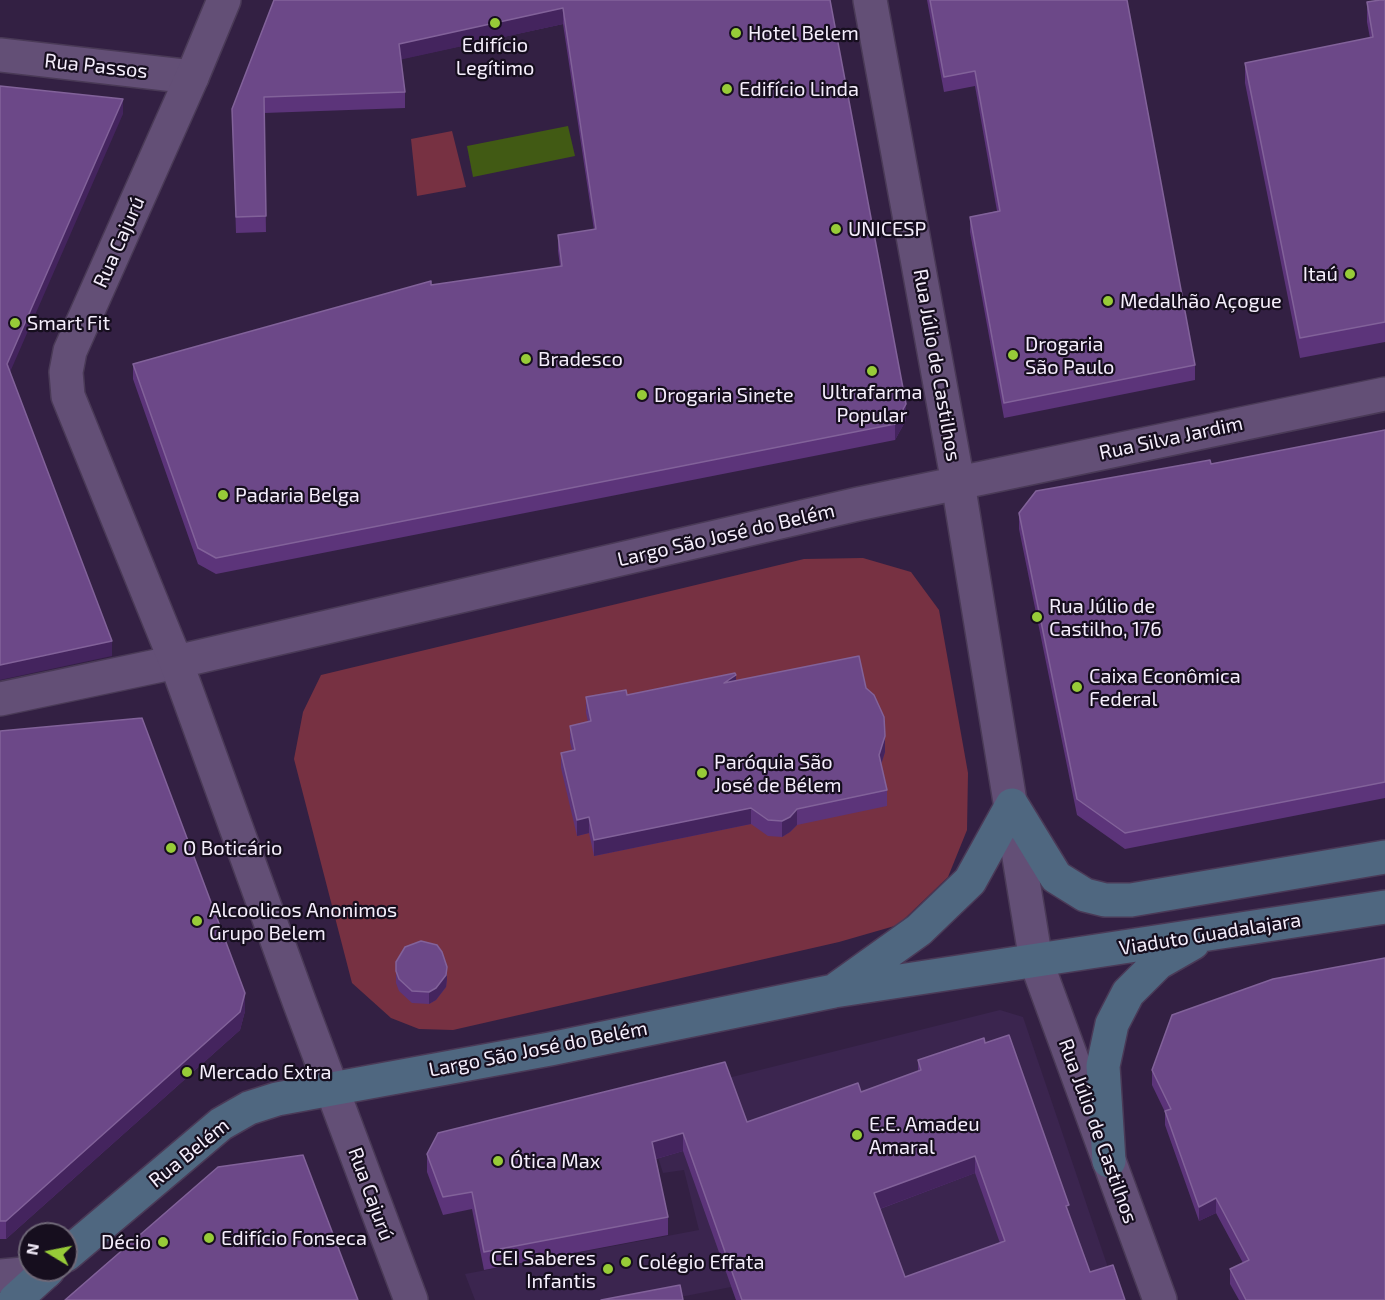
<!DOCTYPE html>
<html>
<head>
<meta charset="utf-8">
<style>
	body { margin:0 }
	#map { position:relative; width:1385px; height:1300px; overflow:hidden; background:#332043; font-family:"Exo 2",sans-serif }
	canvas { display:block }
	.north { position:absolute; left:18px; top:1222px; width:60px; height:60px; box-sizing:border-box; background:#160e1e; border:2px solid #6f6877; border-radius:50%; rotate:280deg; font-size:16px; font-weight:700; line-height:24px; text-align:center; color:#f5eefc }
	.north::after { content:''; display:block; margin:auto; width:21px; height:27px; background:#97cb38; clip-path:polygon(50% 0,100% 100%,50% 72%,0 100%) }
</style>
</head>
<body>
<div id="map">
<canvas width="1385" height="1300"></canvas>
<div class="north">N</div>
</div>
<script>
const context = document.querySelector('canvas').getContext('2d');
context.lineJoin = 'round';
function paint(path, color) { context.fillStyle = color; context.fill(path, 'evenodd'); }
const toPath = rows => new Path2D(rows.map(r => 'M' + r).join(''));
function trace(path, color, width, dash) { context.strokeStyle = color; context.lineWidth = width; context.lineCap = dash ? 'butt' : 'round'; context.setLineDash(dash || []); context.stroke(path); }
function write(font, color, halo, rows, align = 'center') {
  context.font = font + ' "Exo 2",sans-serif'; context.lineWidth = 4.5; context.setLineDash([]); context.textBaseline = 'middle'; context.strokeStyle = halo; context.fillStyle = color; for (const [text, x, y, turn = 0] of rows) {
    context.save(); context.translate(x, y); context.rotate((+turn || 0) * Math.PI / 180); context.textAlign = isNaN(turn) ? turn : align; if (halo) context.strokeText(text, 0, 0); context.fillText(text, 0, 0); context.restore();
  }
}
const built = toPath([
	[1000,1010,1023,1017,1119,1300,736,1300,731,1287,665,1300,475,1300,465,1274,699,1230,684,1170,663,1173,640,1100]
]);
const green = toPath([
	[452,131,466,187,417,196,411,139],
	[863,558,911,572,939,610,968,773,967,830,948,877,898,925,839,942,453,1030,419,1029,391,1018,352,983,294,759,303,712,321,675,804,559]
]);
const water = toPath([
	[568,126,575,156,473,177,467,146]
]);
const minor = toPath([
	[0,55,192,77],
	[0,699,176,662]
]);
const tertiary = toPath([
	[224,0,192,77,70,351,66,372,68,396,176,662,299,1001,411,1300],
	[870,0,958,483,1036,961,1160,1300],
	[176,662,858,504,1385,394],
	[0,1276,46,1272]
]);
const secondary = toPath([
	[1012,805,1056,877,1085,895,1105,900,1131,900,1385,857],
	[838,988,919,930,970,881,1012,805],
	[1109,1161,1103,1066,1112,1024,1128,993,1158,963,1193,943],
	[66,1255,221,1124,249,1108,277,1099,550,1049,834,991,1385,907],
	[15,1300,48,1270]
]);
const wall = toPath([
	[274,0,830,0,906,420,895,440,216,574,198,564,133,379,133,364,431,285,560,266,558,251,558,235,594,230,563,24,401,59,405,92,405,108,264,113,266,232,236,233,232,109],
	[927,0,1127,0,1195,365,1195,380,1004,418,970,232,970,217,997,211,975,86,944,92],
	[1385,0,1385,342,1300,358,1245,83,1245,63,1370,38,1367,22,1367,2],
	[1385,430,1385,798,1125,849,1077,815,1019,529,1019,513,1211,464],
	[736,681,866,688,885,752,881,764,887,790,887,806,797,825,790,832,782,837,768,836,751,824,594,856,589,833,577,836,561,768,561,753,572,750,570,742,570,726,588,722,586,713,586,697,627,695],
	[0,731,245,1011,240,1030,6,1239,0,1239],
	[396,962,447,979,446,987,436,1000,429,1004,412,1003,399,991,396,983],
	[985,1043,1069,1214,1090,1272,1125,1300,736,1300,683,1151,656,1159,668,1217,668,1235,484,1270,472,1209,443,1215,427,1172,427,1154,747,1122,861,1092,918,1071,918,1060],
	[975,1173,1000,1243,905,1277,880,1209],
	[1152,1070,1385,1300,1239,1300,1230,1284,1230,1269,1243,1263,1216,1213,1199,1221,1165,1125,1165,1112,1152,1085]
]);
const shadedWall = toPath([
	[563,8,563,24,399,60,399,44],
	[123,99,123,114,7,379,7,364],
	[906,404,906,420,895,440,895,424],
	[112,641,112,656,0,680,0,665],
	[736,675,736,691,724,683],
	[885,736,885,752,879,771,879,755],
	[751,808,751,824,594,856,594,840],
	[797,809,797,825,790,832,782,837,782,821],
	[589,817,589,833,577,836,577,820],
	[447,967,447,979,446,987,436,1000,429,1004,429,992],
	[245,993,245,1011,240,1030,6,1239,6,1221],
	[683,1133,683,1151,652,1160,652,1142],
	[975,1156,975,1173,874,1211,874,1193],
	[1216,1198,1216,1213,1199,1221,1199,1207]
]);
const building = toPath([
	[274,0,830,0,906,404,895,424,216,558,198,548,133,364,431,281,431,285,562,266,558,235,596,229,563,8,399,44,405,92,264,97,266,216,236,217,232,109,274,0],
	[930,0,1127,0,1195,365,1004,403,970,217,1000,211,975,71,944,77,930,0],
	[1380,0,1385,0,1385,322,1300,338,1245,63,1373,37,1367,2,1380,0],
	[0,86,123,99,7,364,112,641,0,665,0,86],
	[1385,430,1385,782,1125,833,1077,799,1019,513,1036,491,1188,464,1210,460,1211,464,1385,430],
	[859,656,866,688,874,695,884,717,885,736,879,755,887,790,797,809,790,817,782,821,768,820,751,808,594,840,589,817,577,820,561,753,575,750,570,726,591,721,586,697,626,690,627,695,735,673,736,675,724,683,859,656],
	[142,718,245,993,240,1012,6,1221,0,1221,0,731,142,718],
	[421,941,437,945,442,952,447,967,446,975,436,988,429,992,412,991,399,979,396,971,396,962,405,947,421,941],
	[1385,958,1385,1300,1246,1300,1230,1269,1249,1260,1216,1198,1199,1207,1165,1111,1171,1109,1152,1070,1172,1015,1273,979,1385,958],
	[1009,1035,1069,1205,1066,1206,1090,1272,1113,1265,1125,1300,742,1300,683,1133,652,1142,668,1217,484,1252,472,1192,443,1197,427,1154,438,1133,725,1062,747,1122,858,1083,861,1092,921,1070,918,1060,984,1038,985,1043,1009,1035],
	[975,1156,1005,1241,905,1277,874,1193,975,1156],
	[303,1155,358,1300,65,1300,218,1167,303,1155],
	[680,1285,683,1300,601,1300,680,1285]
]);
const markers = [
	[495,23,6,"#97cb38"],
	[736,33,6,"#97cb38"],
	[727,89,6,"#97cb38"],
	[836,229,6,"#97cb38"],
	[1350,274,6,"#97cb38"],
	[1108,301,6,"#97cb38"],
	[15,323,6,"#97cb38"],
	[1013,355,6,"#97cb38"],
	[526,359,6,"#97cb38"],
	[872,371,6,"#97cb38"],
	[642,395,6,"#97cb38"],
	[223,495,6,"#97cb38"],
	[1037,617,6,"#97cb38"],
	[1077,687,6,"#97cb38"],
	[702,773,6,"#97cb38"],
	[171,848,6,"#97cb38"],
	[197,921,6,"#97cb38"],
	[187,1072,6,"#97cb38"],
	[857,1135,6,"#97cb38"],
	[498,1161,6,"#97cb38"],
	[209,1238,6,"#97cb38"],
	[163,1242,6,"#97cb38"],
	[626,1262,6,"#97cb38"],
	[608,1269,6,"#97cb38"]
];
const poiNames = [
	["Hotel Belem",748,33],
	["Edifício",495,45,"center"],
	["Legítimo",495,68,"center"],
	["Edifício Linda",739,89],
	["UNICESP",848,229],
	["Itaú",1338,274,"right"],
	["Medalhão Açogue",1120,301],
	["Smart Fit",27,323],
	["Drogaria",1025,344],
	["São Paulo",1025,367],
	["Bradesco",538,359],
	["Ultrafarma",872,392,"center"],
	["Popular",872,415,"center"],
	["Drogaria Sinete",654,395],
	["Padaria Belga",235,495],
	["Rua Júlio de",1049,606],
	["Castilho, 176",1049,629],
	["Caixa Econômica",1089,676],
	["Federal",1089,699],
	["Paróquia São",714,762],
	["José de Bélem",714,785],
	["O Boticário",183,848],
	["Alcoolicos Anonimos",209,910],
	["Grupo Belem",209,933],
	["Mercado Extra",199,1072],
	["E.E. Amadeu",869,1124],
	["Amaral",869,1147],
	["Ótica Max",510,1161],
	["Edifício Fonseca",221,1238],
	["Décio",151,1242,"right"],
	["CEI Saberes",596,1258,"right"],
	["Infantis",596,1281,"right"],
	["Colégio Effata",638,1262]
];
const streetNames = [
	["Rua Passos",96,66,6],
	["Rua Cajurú",119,242,-66],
	["Rua Júlio de Castilhos",937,365,80],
	["Rua Silva Jardim",1171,438,-12],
	["Largo São José do Belém",726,535,-13],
	["Viaduto Guadalajara",1210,934,-9],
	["Largo São José do Belém",538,1049,-11],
	["Rua Júlio de Castilhos",1098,1131,70],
	["Rua Belém",189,1153,-39],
	["Rua Cajurú",371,1194,70]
];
paint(built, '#3b254f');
paint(green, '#773142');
paint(water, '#415a14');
trace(minor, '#4a3a57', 36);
trace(tertiary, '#4a3a57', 36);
trace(secondary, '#4a3a57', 36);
trace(minor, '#634f76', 33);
trace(tertiary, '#634f76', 33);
trace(secondary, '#4f6780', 33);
paint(wall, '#5c347a');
paint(shadedWall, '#44245e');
paint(building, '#6c4888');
trace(building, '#82629a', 1.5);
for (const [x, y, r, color] of markers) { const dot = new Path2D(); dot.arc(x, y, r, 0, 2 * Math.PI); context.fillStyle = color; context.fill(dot); trace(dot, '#160e1e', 2); }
write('20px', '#f5eefc', '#160e1e', poiNames, 'left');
write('20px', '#f5eefc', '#160e1e', streetNames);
</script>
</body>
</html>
